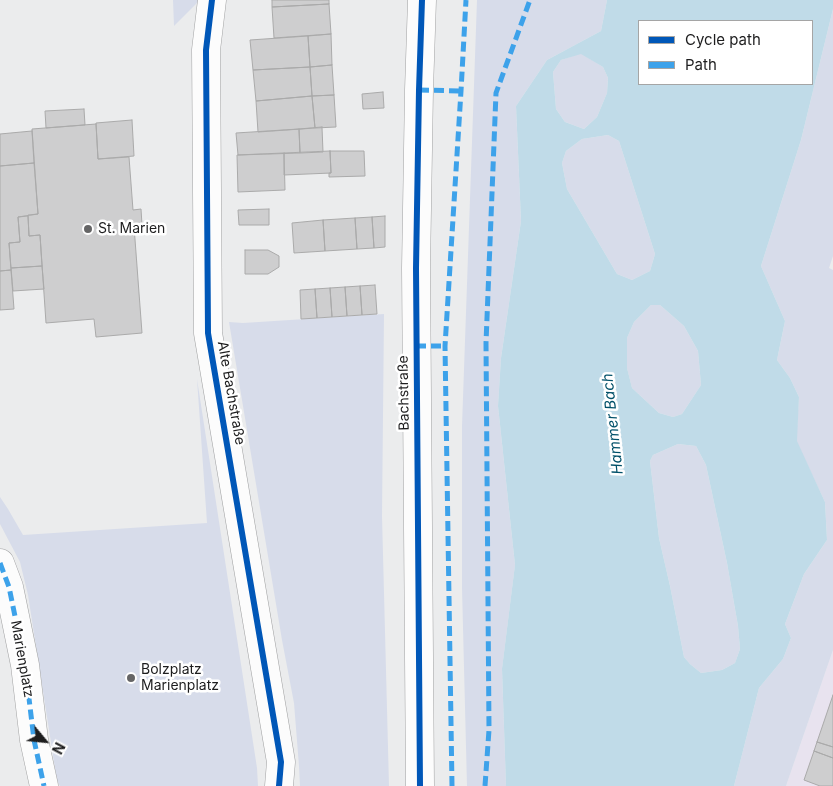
<!DOCTYPE html>
<html>
<head>
<meta charset="utf-8">
<style>
	body { margin:0 }
	#map { position:relative; width:833px; height:786px; overflow:hidden; background:#ebeced; font-family:Inter,sans-serif }
	canvas { display:block }
	.legend { position:absolute; left:638px; top:20px; width:175px; height:65px; box-sizing:border-box; background:#fff; border:1px solid #a5a5a5; margin:0; padding:6px 9px; list-style:none; font-size:15px; color:#1d1d1e }
	.legend li { display:flex; align-items:center; gap:10px; height:25px }
	.legend b { width:25px; border:1px solid #a5a5a5 }
	.north { position:absolute; left:20px; top:716px; width:50px; height:50px; -webkit-text-stroke:4px #fff; paint-order:stroke; rotate:118deg; font-size:14px; font-weight:700; line-height:20px; text-align:center; color:#1d1d1e }
	.north::after { content:''; display:block; margin:auto; width:18px; height:22px; background:#1d1d1e; clip-path:polygon(50% 0,100% 100%,50% 72%,0 100%) }
</style>
</head>
<body>
<div id="map">
<canvas width="833" height="786"></canvas>
<ul class="legend">
<li><b style="height:6px;background:#0057b8"></b>Cycle path</li>
<li><b style="height:6px;background:#3da2ea"></b>Path</li>
</ul>
<div class="north">N</div>
</div>
<script>
const context = document.querySelector('canvas').getContext('2d');
context.lineJoin = 'round';
function paint(path, color) { context.fillStyle = color; context.fill(path, 'evenodd'); }
const toPath = rows => new Path2D(rows.map(r => 'M' + r).join(''));
function trace(path, color, width, dash) { context.strokeStyle = color; context.lineWidth = width; context.lineCap = dash ? 'butt' : 'round'; context.setLineDash(dash || []); context.stroke(path); }
function write(font, color, halo, rows, align = 'center') {
  context.font = font + ' Inter,sans-serif'; context.lineWidth = 5; context.setLineDash([]); context.textBaseline = 'middle'; context.strokeStyle = halo; context.fillStyle = color; for (const [text, x, y, turn = 0] of rows) {
    context.save(); context.translate(x, y); context.rotate((+turn || 0) * Math.PI / 180); context.textAlign = isNaN(turn) ? turn : align; if (halo) context.strokeText(text, 0, 0); context.fillText(text, 0, 0); context.restore();
  }
}
const industrial = toPath([
	[833,650,833,786,786,786]
]);
const green = toPath([
	[173,0,200,0,174,26],
	[477,0,607,0,601,31,547,60,516,106,521,221,501,358,498,406,515,565,502,669,506,786,467,786,462,588,462,426],
	[833,9,833,256,829,268,833,270,833,650,786,786,734,786,759,688,783,659,791,638,785,624,804,574,827,540,825,502,796,441,799,397,790,378,777,360,785,321,761,266,801,140],
	[581,53,603,67,608,78,607,93,597,117,584,129,565,122,556,109,553,72,561,60],
	[608,135,619,141,655,254,650,271,632,280,617,274,567,189,562,163,566,151,582,139],
	[651,305,660,305,684,326,698,351,701,385,682,414,673,417,659,413,632,388,627,368,627,338,634,322],
	[384,314,382,516,389,786,300,786,299,766,294,703,282,640,229,322,243,323],
	[197,379,257,768,258,786,60,786,57,781,28,595,20,562,0,524,0,497,8,509,23,535,207,523],
	[678,444,696,446,706,465,727,563,738,626,740,649,735,663,722,670,701,673,690,664,684,657,670,586,659,538,650,461,653,455]
]);
const water = toPath([
	[607,0,833,0,833,9,801,140,761,266,785,321,777,360,790,378,799,397,797,441,825,502,827,540,804,574,785,624,791,638,783,659,759,688,734,786,506,786,502,669,515,565,498,406,501,358,521,221,516,106,547,60,601,31],
	[639,21,812,21,812,84,639,84],
	[581,54,603,67,608,78,607,93,597,117,584,129,565,122,556,109,553,72,561,60],
	[608,135,619,141,655,254,650,271,632,280,617,274,567,189,562,163,566,151,582,139],
	[651,305,660,305,684,326,698,351,701,385,682,414,673,417,659,413,632,388,627,368,627,338,634,322],
	[678,444,696,446,706,465,727,563,738,626,740,649,735,663,722,670,701,673,690,664,684,657,670,586,659,538,650,461,653,455]
]);
const building = toPath([
	[272,0,329,0,329,4,272,7,272,0],
	[329,4,331,34,274,38,272,7,329,4],
	[331,34,332,65,310,67,308,36,331,34],
	[308,36,310,67,253,70,250,40,308,36],
	[332,65,334,95,312,96,310,67,332,65],
	[310,67,312,96,256,101,253,70,310,67],
	[383,92,384,108,363,109,362,94,383,92],
	[334,95,336,127,315,128,312,96,334,95],
	[312,96,315,128,258,132,256,101,312,96],
	[84,109,85,125,46,128,45,111,84,109],
	[132,120,134,156,98,159,96,123,132,120],
	[96,124,98,159,129,157,133,210,141,209,142,225,134,226,142,333,96,337,94,319,46,323,40,235,29,236,28,215,38,214,32,129,96,124],
	[322,127,323,152,300,153,299,129,322,127],
	[299,129,300,153,238,155,236,133,299,129],
	[32,131,34,163,0,166,0,134,32,131],
	[330,151,331,173,284,175,284,153,330,151],
	[330,151,364,151,365,176,329,177,329,173,331,173,330,151],
	[284,153,285,190,238,192,237,155,284,153],
	[34,163,38,214,18,217,20,242,9,243,11,270,0,271,0,166,34,163],
	[269,209,269,225,239,225,238,210,269,209],
	[28,216,29,236,40,235,42,266,11,268,9,243,20,242,18,217,28,216],
	[385,216,385,247,374,248,372,217,385,216],
	[372,217,374,248,357,249,355,218,372,217],
	[355,218,357,249,325,251,323,220,355,218],
	[323,220,325,251,294,253,292,223,323,220],
	[245,250,268,250,279,256,279,267,268,274,245,274,245,250],
	[42,266,44,289,13,291,11,268,42,266],
	[11,270,14,309,0,310,0,271,11,270],
	[375,285,377,314,362,315,360,286,375,285],
	[360,286,362,315,347,316,345,287,360,286],
	[345,287,347,316,332,317,330,288,345,287],
	[330,288,332,317,317,318,315,289,330,288],
	[315,289,317,318,301,319,300,290,315,289],
	[833,695,833,747,817,742,833,695],
	[817,742,833,747,833,758,814,751,817,742],
	[814,751,833,758,833,786,820,786,804,780,814,751]
]);
const minor = toPath([
	[212,0,206,50,208,333,281,762,279,786],
	[0,563,9,587,25,665,34,740,44,786],
	[420,786,416,268,419,90,422,0]
]);
const quiet = toPath([
	[419,90,461,91],
	[416,346,445,346],
	[0,563,9,587,25,665,34,740,44,786],
	[452,786,445,346,461,91,466,0],
	[485,786,489,730,486,343,496,93,530,0]
]);
const cycleway = toPath([
	[212,0,206,50,208,333,281,762,279,786],
	[420,786,416,268,419,90,422,0]
]);
const markers = [
	[88,229,5,"#656566"],
	[131,678,5,"#656566"]
];
const poiNames = [
	["St. Marien",98,229],
	["Bolzplatz",141,670],
	["Marienplatz",141,686]
];
const streetNames = [
	["Alte Bachstraße",231,393,80],
	["Bachstraße",404,393,-91],
	["Marienplatz",22,659,80]
];
const waterNames = [
	["Hammer Bach",613,424,-96]
];
paint(industrial, '#e8e3ef');
paint(green, '#d7dcea');
paint(water, '#c0dbe8');
paint(building, '#cececf');
trace(building, '#aaa', 1);
trace(minor, '#a0a1a2', 29);
trace(minor, '#fcfcfc', 28);
trace(quiet, '#3da2ea', 5, [10, 5]);
trace(cycleway, '#0057b8', 6);
for (const [x, y, r, color] of markers) { const dot = new Path2D(); dot.arc(x, y, r, 0, 2 * Math.PI); context.fillStyle = color; context.fill(dot); trace(dot, '#fff', 2); }
write('14px', '#1d1d1e', '#fff', poiNames, 'left');
write('14px', '#1d1d1e', '#fff', streetNames);
write('italic 15px', '#015069', '#fff', waterNames);
</script>
</body>
</html>
